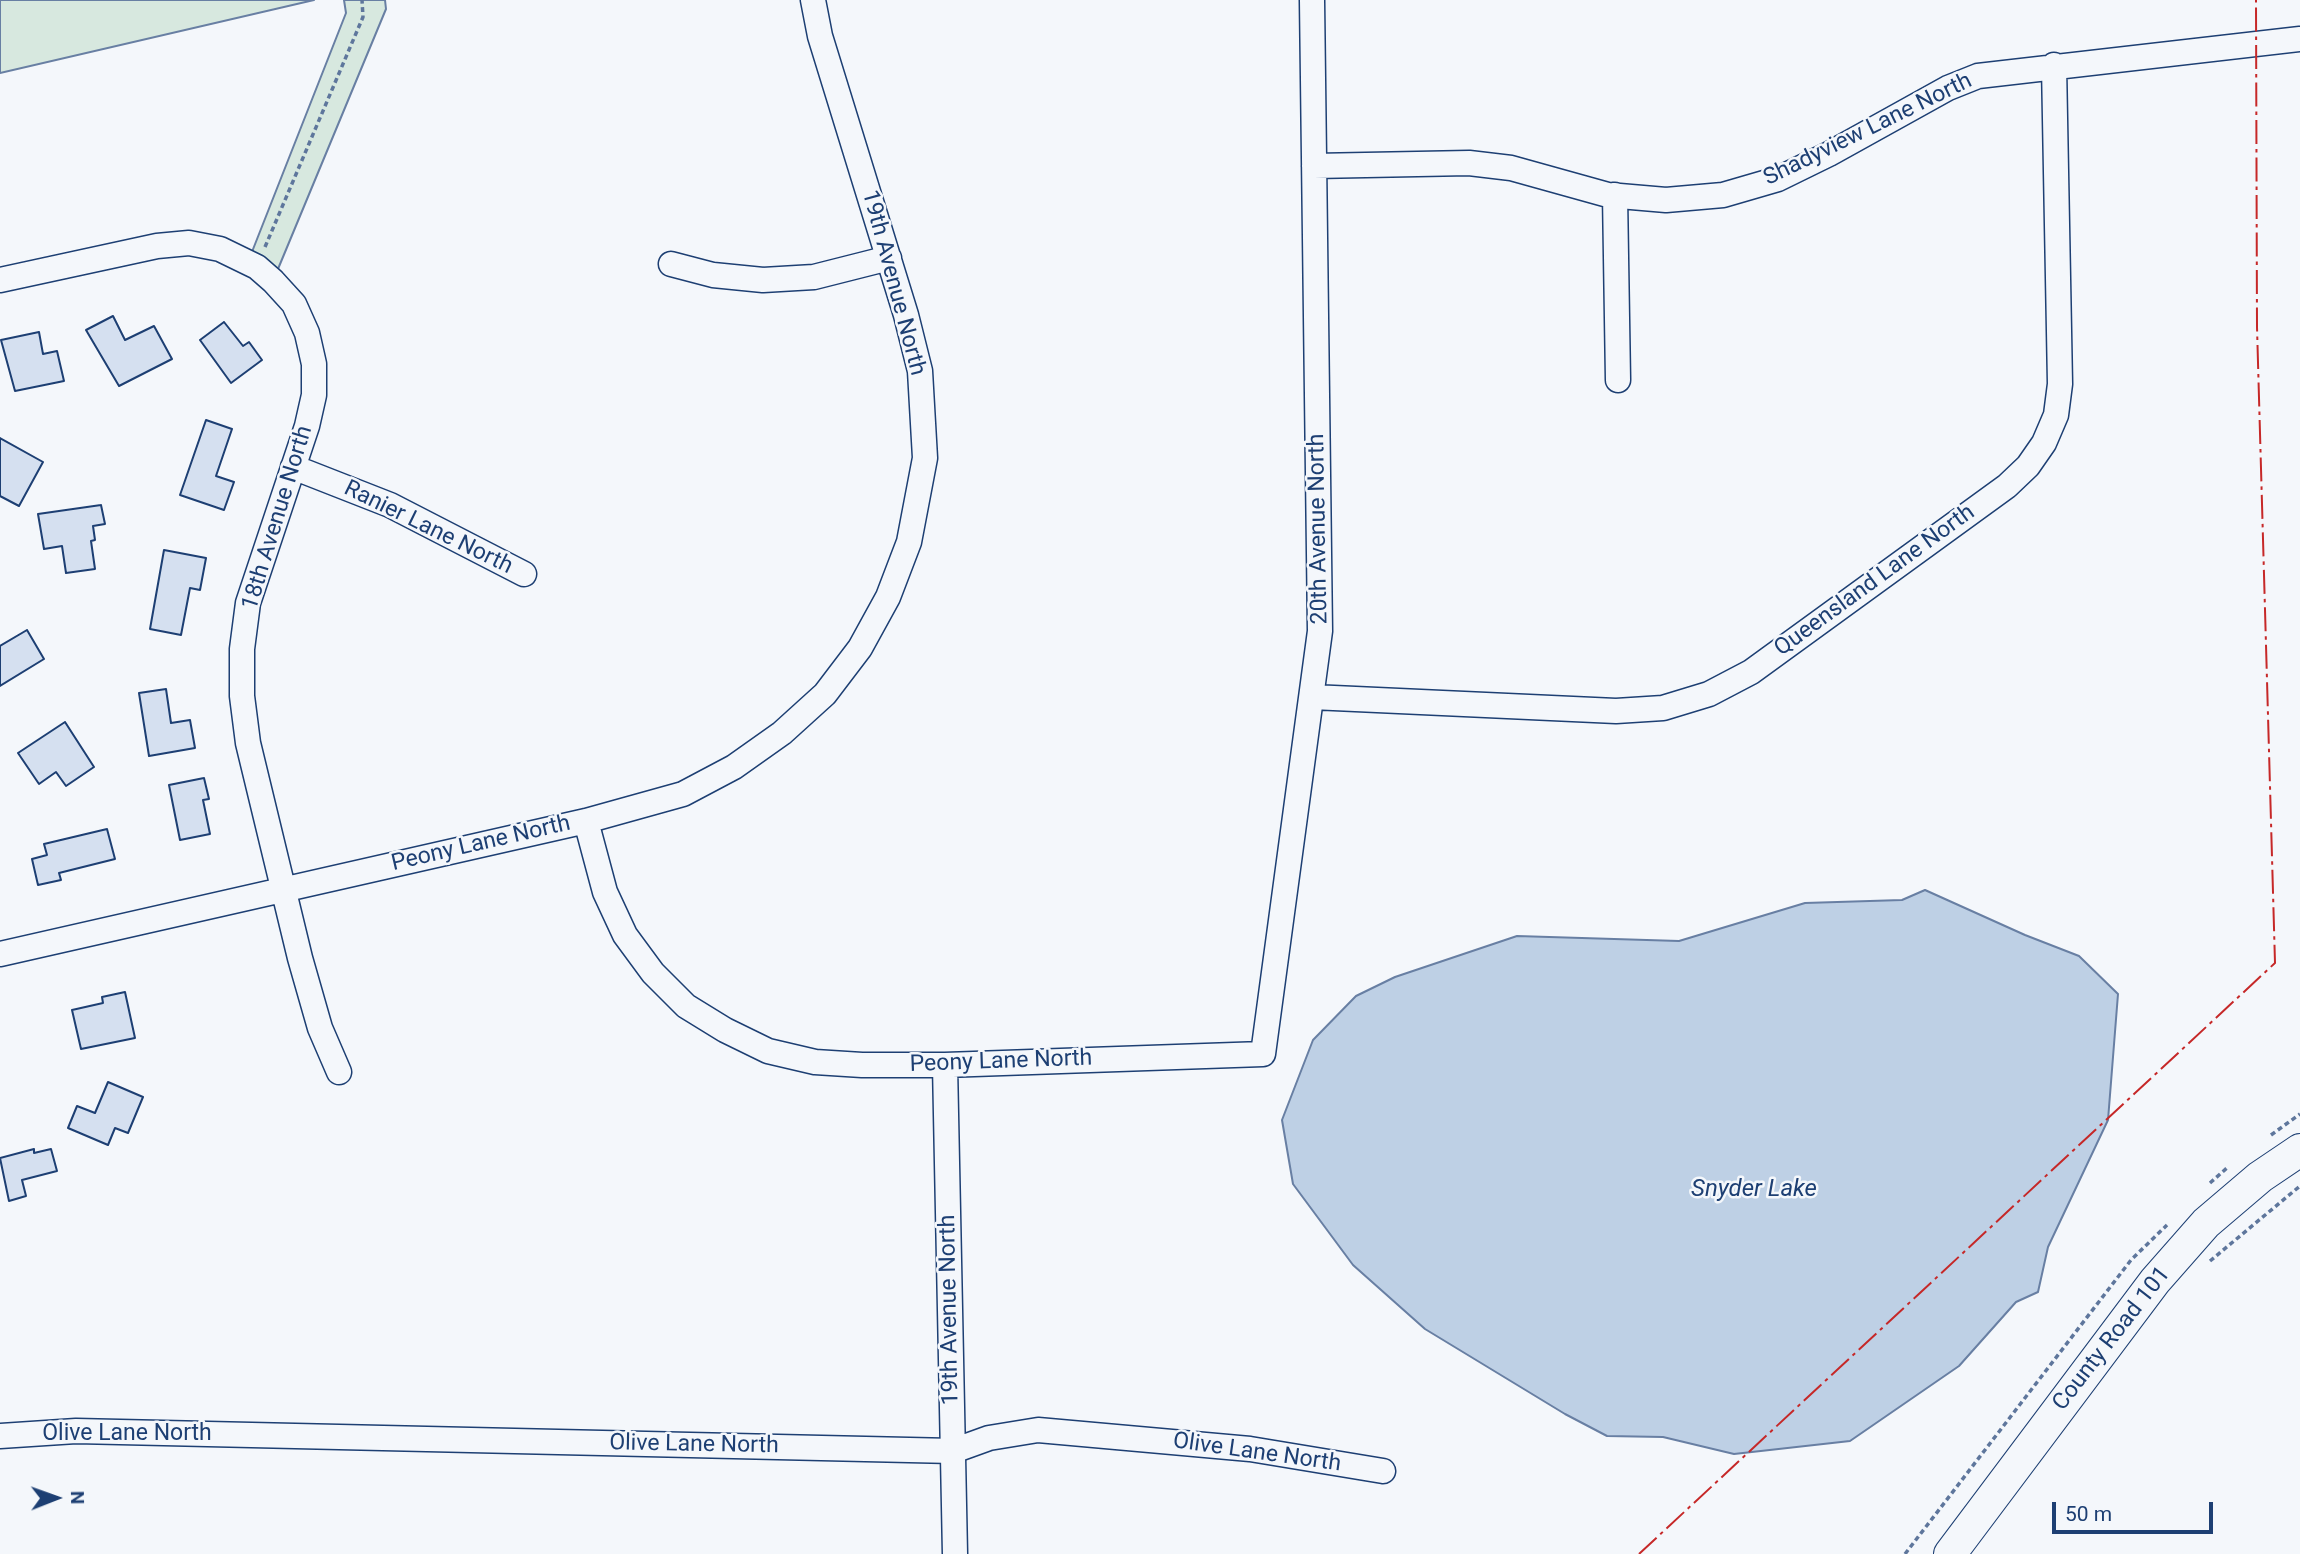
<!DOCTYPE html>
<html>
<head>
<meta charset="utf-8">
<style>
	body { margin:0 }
	#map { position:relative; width:2300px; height:1554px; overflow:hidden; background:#f4f7fb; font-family:Roboto,sans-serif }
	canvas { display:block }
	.north { position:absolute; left:21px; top:1463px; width:70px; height:70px; -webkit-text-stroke:5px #f4f7fb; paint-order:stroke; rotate:89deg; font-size:19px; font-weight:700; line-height:28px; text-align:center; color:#1d3f73 }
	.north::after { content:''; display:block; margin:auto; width:24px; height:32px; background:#1d3f73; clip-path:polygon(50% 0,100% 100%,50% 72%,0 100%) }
	.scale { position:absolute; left:2052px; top:1502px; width:161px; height:32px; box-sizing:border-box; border:4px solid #1d3f73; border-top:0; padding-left:9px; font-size:21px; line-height:24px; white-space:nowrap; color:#1d3f73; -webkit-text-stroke:5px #f4f7fb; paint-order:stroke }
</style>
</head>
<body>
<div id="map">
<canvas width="2300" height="1554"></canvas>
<div class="north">N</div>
<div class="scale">50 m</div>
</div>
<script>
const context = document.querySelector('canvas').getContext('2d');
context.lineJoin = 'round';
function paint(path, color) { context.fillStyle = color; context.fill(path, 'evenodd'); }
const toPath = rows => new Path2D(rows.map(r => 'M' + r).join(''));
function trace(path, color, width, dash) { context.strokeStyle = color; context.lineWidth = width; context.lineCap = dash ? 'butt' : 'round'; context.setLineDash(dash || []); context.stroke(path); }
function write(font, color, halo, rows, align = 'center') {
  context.font = font + ' Roboto,sans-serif'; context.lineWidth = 5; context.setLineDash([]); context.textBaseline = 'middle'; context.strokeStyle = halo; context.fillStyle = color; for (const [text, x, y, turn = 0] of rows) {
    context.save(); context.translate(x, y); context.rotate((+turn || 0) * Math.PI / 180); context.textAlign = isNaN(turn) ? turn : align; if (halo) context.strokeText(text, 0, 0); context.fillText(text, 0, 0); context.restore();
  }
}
const green = toPath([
	[0,0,314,0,0,73,0,0],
	[344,0,385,0,386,9,273,281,248,262,346,13,344,0]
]);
const water = toPath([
	[1925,890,2025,935,2079,956,2118,994,2108,1120,2048,1247,2038,1292,2016,1302,1959,1366,1850,1441,1734,1454,1663,1437,1607,1436,1565,1414,1425,1329,1353,1265,1293,1184,1282,1120,1313,1040,1356,996,1395,977,1517,936,1679,941,1805,903,1902,900,1925,890]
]);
const building = toPath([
	[113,316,125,340,154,326,172,359,119,386,86,330,113,316],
	[224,322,243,346,249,342,262,360,231,383,200,340,224,322],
	[39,332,43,354,57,351,64,381,15,391,1,340,39,332],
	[206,420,232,429,216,476,234,482,224,510,180,495,206,420],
	[0,438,43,462,19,506,0,496,0,438],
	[101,505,105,524,93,526,95,540,91,541,95,569,66,573,62,546,44,549,38,514,101,505],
	[164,550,206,558,200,590,190,588,181,635,150,629,164,550],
	[27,630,44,659,0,686,0,646,27,630],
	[166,689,171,723,190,720,195,748,149,756,139,693,166,689],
	[65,722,94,767,66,786,56,772,39,784,18,753,65,722],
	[204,778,209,799,203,800,210,834,180,840,169,785,204,778],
	[107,829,115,859,59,873,61,880,38,885,32,859,47,855,44,844,107,829],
	[125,992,135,1038,81,1049,72,1010,103,1003,102,997,125,992],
	[108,1082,143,1097,128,1133,115,1128,108,1145,68,1128,77,1106,95,1113,108,1082],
	[34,1149,34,1153,51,1149,57,1171,22,1180,26,1196,9,1201,0,1158,34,1149]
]);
const path = toPath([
	[265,247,363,17,362,0],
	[2271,1135,2300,1114],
	[2210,1183,2228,1167],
	[2210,1261,2300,1186],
	[1905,1554,2131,1260,2167,1225]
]);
const minor = toPath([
	[1314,166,1469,163,1511,168,1608,195,1666,200,1723,195,1778,179,1829,154,1948,88,1978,76,2300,39],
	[1615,195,1618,380],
	[671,264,713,275,763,280,814,277,889,258],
	[0,280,157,246,189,243,220,249,257,267,273,281,294,304,307,333,314,364,314,395,307,426,248,603,242,649,242,696,248,743,300,958,320,1028,339,1072],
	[293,467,390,505,524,574],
	[1312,697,1616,711,1663,708,1709,694,1751,672,2007,486,2028,466,2044,443,2056,415,2060,384,2054,65],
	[586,821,605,892,625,935,653,973,686,1006,725,1030,768,1051,815,1062,862,1065,945,1065,1263,1054,1320,631,1312,0],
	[0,954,586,821,683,794,734,767,782,733,825,694,860,648,888,597,909,542,925,458,920,371,906,315,820,36,813,0],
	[945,1065,955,1554],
	[0,1436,76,1431,953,1451,989,1438,1038,1430,1250,1449,1383,1471]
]);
const major = toPath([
	[1950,1554,2155,1281,2206,1223,2260,1177,2300,1150]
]);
const power = toPath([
	[1639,1554,2275,963,2257,327,2256,0]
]);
const streetNames = [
	["Shadyview Lane North",1868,130,-26],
	["19th Avenue North",893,283,75],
	["18th Avenue North",278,518,-73],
	["Ranier Lane North",428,528,26],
	["20th Avenue North",1319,529,-91],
	["Queensland Lane North",1875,581,-36],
	["Peony Lane North",481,844,-13],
	["Peony Lane North",1001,1062,-2],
	["19th Avenue North",950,1310,-91],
	["County Road 101",2112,1339,-52],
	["Olive Lane North",127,1434],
	["Olive Lane North",694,1445,1],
	["Olive Lane North",1257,1453,8]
];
const waterNames = [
	["Snyder Lake",1754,1190]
];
paint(green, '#d7e8df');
trace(green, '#687fa3', 2);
paint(water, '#bed0e5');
trace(water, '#687fa3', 2);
paint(building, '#d5e0f0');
trace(building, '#1d3f73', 2);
trace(minor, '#1d3f73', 27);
trace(major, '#1d3f73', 34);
trace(path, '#5e769c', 3.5, [5, 3.5]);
trace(minor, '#f4f7fb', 24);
trace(major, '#f4f7fb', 32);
trace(power, '#c62828', 2, [24, 5, 3.5, 5]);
write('23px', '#1d3f73', '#f4f7fb', streetNames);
write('italic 24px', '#1d3f73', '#f4f7fb', waterNames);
</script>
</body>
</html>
